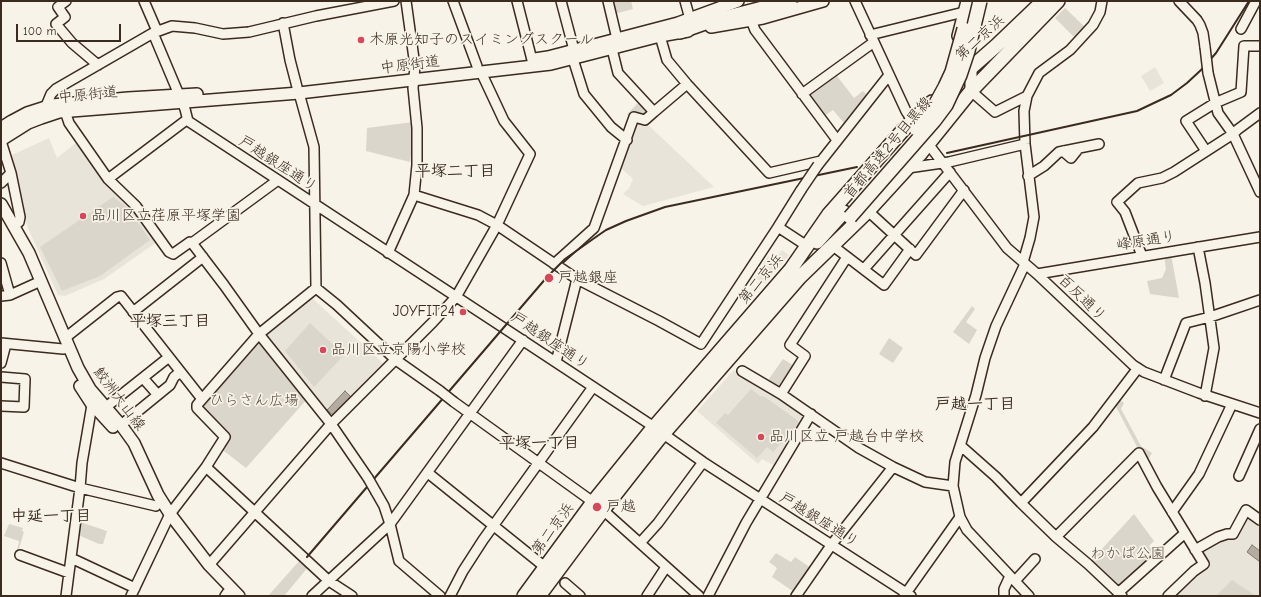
<!DOCTYPE html>
<html>
<head>
<meta charset="utf-8">
<style>
	body { margin:0 }
	#map { position:relative; width:1261px; height:597px; overflow:hidden; background:#f7f3e8; font-family:"Comic Neue",sans-serif }
	canvas { display:block }
	.frame { position:absolute; inset:0; border:2px solid #3b2a1e; pointer-events:none }
	.scale { position:absolute; left:16px; top:24px; width:105px; height:18px; box-sizing:border-box; border:2px solid #3b2a1e; border-top:0; padding-left:5px; font-size:12px; line-height:14px; white-space:nowrap; color:#3b2a1e; -webkit-text-stroke:3px #f7f3e8; paint-order:stroke }
</style>
</head>
<body>
<div id="map">
<canvas width="1261" height="597"></canvas>
<div class="frame"></div>
<div class="scale">100 m</div>
</div>
<script>
const context = document.querySelector('canvas').getContext('2d');
context.lineJoin = 'round';
function paint(path, color) { context.fillStyle = color; context.fill(path, 'evenodd'); }
const toPath = rows => new Path2D(rows.map(r => 'M' + r).join(''));
function trace(path, color, width, dash) { context.strokeStyle = color; context.lineWidth = width; context.lineCap = dash ? 'butt' : 'round'; context.setLineDash(dash || []); context.stroke(path); }
function write(font, color, halo, rows, align = 'center') {
  context.font = font + ' "Comic Neue","Klee One",sans-serif'; context.lineWidth = 3.5; context.setLineDash([]); context.textBaseline = 'middle'; context.strokeStyle = halo; context.fillStyle = color; for (const [text, x, y, turn = 0] of rows) {
    context.save(); context.translate(x, y); context.rotate((+turn || 0) * Math.PI / 180); context.textAlign = isNaN(turn) ? turn : align; if (halo) context.strokeText(text, 0, 0); context.fillText(text, 0, 0); context.restore();
  }
}
const built = toPath([
	[1155,67,1164,83,1150,91,1141,76],
	[636,119,645,122,714,187,643,206,623,194,629,188,633,179,619,166],
	[49,138,57,158,77,142,108,186,134,207,157,242,104,279,65,296,58,295,27,226,12,155],
	[782,250,789,255,765,284,755,278,768,256,774,260],
	[310,296,385,365,331,418,264,335],
	[734,370,745,375,808,415,777,467,762,459,758,464,697,411],
	[1246,514,1260,522,1260,596,1171,596,1206,565,1198,550,1228,536]
]);
const green = toPath([
	[610,1,631,1,633,9,614,14],
	[1065,8,1086,28,1075,38,1055,18],
	[837,76,854,98,863,91,867,95,844,123,833,110,823,117,810,98,811,95],
	[640,101,648,112,647,116,631,119,627,114],
	[413,122,414,133,410,162,366,151,367,128],
	[113,197,128,208,150,240,100,276,62,291,40,247],
	[1171,254,1179,298,1150,294,1147,281,1162,278,1166,269,1164,255],
	[972,306,975,309,966,322,977,330,969,344,953,332],
	[310,323,344,355,314,387,285,351],
	[258,338,308,398,246,468,220,448,228,435,201,409,201,404],
	[889,338,903,348,893,363,879,354],
	[783,359,796,367,781,392,766,383],
	[751,389,760,396,765,397,798,421,799,424,773,452,767,447,757,458,716,423,725,413,728,415],
	[1118,398,1124,403,1121,409,1141,446,1152,453,1146,464,1114,403],
	[1134,514,1154,541,1149,546,1158,556,1118,593,1088,564],
	[77,521,107,531,103,544,99,544,76,534],
	[9,524,23,528,22,531,24,532,18,552,17,551,19,541,4,536],
	[776,553,791,562,795,557,811,568,794,592,772,577,777,568,769,562],
	[301,559,309,566,284,596,268,596],
	[1232,580,1256,596,1216,596]
]);
const water = toPath([
	[345,391,352,398,334,416,327,410,345,391],
	[1252,545,1260,551,1260,562,1247,552,1252,545]
]);
const minor = toPath([
	[66,1,58,7,65,17,56,24,72,43,98,65],
	[144,1,157,31],
	[453,1,477,66],
	[517,1,532,60],
	[561,1,574,50],
	[608,1,617,39],
	[685,1,690,19],
	[855,1,906,111,915,125],
	[1179,1,1197,20,1200,25,1203,33,1205,47],
	[751,20,755,30,837,140],
	[283,23,290,60,297,87],
	[1241,29,1256,1],
	[153,33,185,109,188,121,510,332,648,423,703,462,911,596],
	[870,35,964,12],
	[660,36,667,60,687,84,769,173,821,161],
	[573,59,584,94,611,127,627,140],
	[1208,73,1218,113,1233,134,1260,192],
	[971,91,995,112,1027,96],
	[299,93,314,147,316,288,337,305,396,360,440,391],
	[802,94,874,42],
	[46,106,51,94,56,89,153,33,172,26,195,28,223,34,249,32,316,16,394,1],
	[65,111,69,123,108,179,136,206,169,252,173,254,190,242,192,243,224,285,259,334,331,424,368,478],
	[654,112,687,84],
	[1,141,11,173,20,217,19,222,14,226],
	[926,141,1007,248,1037,274,1133,365,1144,372,1199,393,1260,413],
	[1063,151,1071,158,1079,148],
	[1206,151,1186,121,1215,103,1241,92,1244,46,1260,46],
	[818,165,889,75],
	[908,168,949,162,1025,144],
	[1028,176,1044,166,1059,152,1099,144],
	[108,179,185,121,188,121],
	[1,183,11,173],
	[414,195,478,215,497,225,577,279,659,321,701,344,778,227,801,190],
	[868,211,916,255,964,190],
	[778,227,807,246],
	[192,243,278,180],
	[833,246,884,285,910,249],
	[1198,247,1205,283,1214,348,1205,396],
	[388,253,414,195,417,165,417,128,413,88,415,66,406,1],
	[1142,256,1125,212,1117,202,1138,183,1162,178,1174,172,1233,134,1237,130,1260,113],
	[1023,262,1030,238,1034,217,1025,144,1024,111,1027,96,1039,73,1070,50,1093,25,1100,12,1102,1],
	[1,263,10,295],
	[554,264,594,228,634,117,645,120,654,112,618,73,612,49],
	[1025,264,996,326,985,358,976,395,955,462,953,486,960,517,967,530,1029,596],
	[864,269,950,172],
	[1037,274,1260,237],
	[1,296,10,295,41,281],
	[133,312,203,257],
	[65,338,117,297,121,296,202,399],
	[1,343,63,349,69,348],
	[556,362,577,279],
	[1,363,6,344],
	[742,371,781,394,859,448,893,467,925,482,953,486],
	[1,377,25,379,24,407,1,406],
	[143,378,158,395],
	[1164,380,1186,323,1210,317,1260,300],
	[781,394,805,356,790,345,847,257],
	[454,402,593,502],
	[106,407,169,357],
	[121,425,170,385,174,377,180,372],
	[961,446,996,477,1021,503,1056,537,1088,564,1122,596],
	[1,463,80,488,156,506],
	[206,467,329,581,352,596],
	[428,473,540,563,546,565],
	[1239,476,1260,429],
	[376,492,384,506,390,524,399,561,440,596],
	[1021,503,1093,427,1138,368],
	[603,510,699,596],
	[1172,512,1199,474,1232,404],
	[1056,537,1139,453,1157,487,1204,564,1194,571,1168,596],
	[640,543,658,523,703,462],
	[1195,550,1218,537,1227,534,1233,534,1246,510,1260,520],
	[20,555,69,573],
	[71,558,135,588],
	[209,565,331,424,433,322,456,297,497,225,530,154,504,121,481,72],
	[1015,581,1035,559],
	[565,583,580,596],
	[1118,593,1185,533],
	[66,596,80,488,82,463,93,399],
	[131,596,170,514,206,467,225,437,197,408,197,405,259,334,316,288],
	[225,596,227,593],
	[312,596,390,524,523,340],
	[450,596,463,571,483,540,593,387],
	[647,596,666,567],
	[708,596,746,523,811,414],
	[796,596,832,544,893,467],
	[904,596,960,517],
	[1004,596,1004,589,1010,576]
]);
const major = toPath([
	[711,27,763,18,823,1],
	[958,36,967,1],
	[535,59,548,57,678,23,738,1],
	[971,62,971,91],
	[1,128,12,121,27,113,52,105,128,98,197,94],
	[1,140,28,123,41,118,59,112,299,93,551,64,660,36,688,31],
	[1,204,29,253,78,368,90,389,121,425,134,443,158,495,170,514,209,565,239,596],
	[80,386,91,403,113,427]
]);
const highway = toPath([
	[680,32,708,22,790,1],
	[956,81,996,46,1043,1],
	[817,242,844,212],
	[524,596,593,502,648,434,791,269,829,214,904,129,932,102],
	[539,596,603,510,658,440,800,277,868,211,921,153,971,91,1058,1]
]);
const rail = toPath([
	[947,153,1137,111,1156,102,1171,95,1187,83,1201,70,1216,53,1249,1],
	[307,557,547,277,565,259,593,239,606,230,626,221,665,207,857,167]
]);
const minorBridge = toPath([
	[1205,47,1208,73],
	[801,190,818,165],
	[440,391,454,402],
	[368,478,376,492]
]);
const highwayBridge = toPath([
	[916,129,934,107,945,87,952,72,964,29],
	[850,217,934,121,946,105,960,75,968,51,980,1]
]);
const markers = [
	[361,40,4,"#d1495b"],
	[83,216,4,"#d1495b"],
	[549,278,5,"#d1495b"],
	[463,312,4,"#d1495b"],
	[323,350,4,"#d1495b"],
	[761,437,4,"#d1495b"],
	[597,507,5,"#d1495b"]
];
const streetNames = [
	["第二京浜",980,38,-42],
	["中原街道",410,65,-7],
	["中原街道",88,95,-6],
	["首都高速2号目黒線",888,148,-50],
	["戸越銀座通り",278,164,33],
	["峰原通り",1146,241,-9],
	["第二京浜",761,279,-50],
	["百反通り",1082,298,44],
	["戸越銀座通り",550,341,34],
	["鮫洲大山線",119,399,53],
	["戸越銀座通り",819,520,32],
	["第二京浜",553,529,-54]
];
const poiNames = [
	["木原光知子のスイミングスクール",369,40],
	["品川区立荏原平塚学園",91,216],
	["戸越銀座",558,278],
	["JOYFIT24",455,312,"right"],
	["品川区立京陽小学校",331,350],
	["品川区立 戸越台中学校",769,437],
	["戸越",606,507]
];
const parkNames = [
	["ひらさん広場",254,401],
	["わかば公園",1128,554]
];
const neighbourhoodNames = [
	["平塚二丁目",455,171],
	["平塚三丁目",170,321],
	["戸越一丁目",975,404],
	["平塚一丁目",539,443],
	["中延一丁目",51,516]
];
paint(built, '#e9e4d9');
paint(green, '#dbd6cb');
paint(water, '#b4aca0');
trace(water, '#84786c', 1);
trace(minor, '#3b2a1e', 12);
trace(major, '#3b2a1e', 14);
trace(highway, '#3b2a1e', 16);
trace(minor, '#f7f3e8', 9);
trace(major, '#f7f3e8', 11);
trace(highway, '#f7f3e8', 13);
trace(rail, '#3b2a1e', 2);
trace(minorBridge, '#3b2a1e', 12, []);
trace(highwayBridge, '#3b2a1e', 16, []);
trace(minorBridge, '#f7f3e8', 9);
trace(highwayBridge, '#f7f3e8', 13);
for (const [x, y, r, color] of markers) { const dot = new Path2D(); dot.arc(x, y, r, 0, 2 * Math.PI); context.fillStyle = color; context.fill(dot); trace(dot, '#f7f3e8', 1.5); }
write('15px', '#3b2a1e', '#f7f3e8', streetNames);
write('15px', '#3b2a1e', '#f7f3e8', poiNames, 'left');
write('15px', '#5b4c41', '#f7f3e8', parkNames);
write('bold 16px', '#3b2a1e', '#f7f3e8', neighbourhoodNames);
</script>
</body>
</html>
